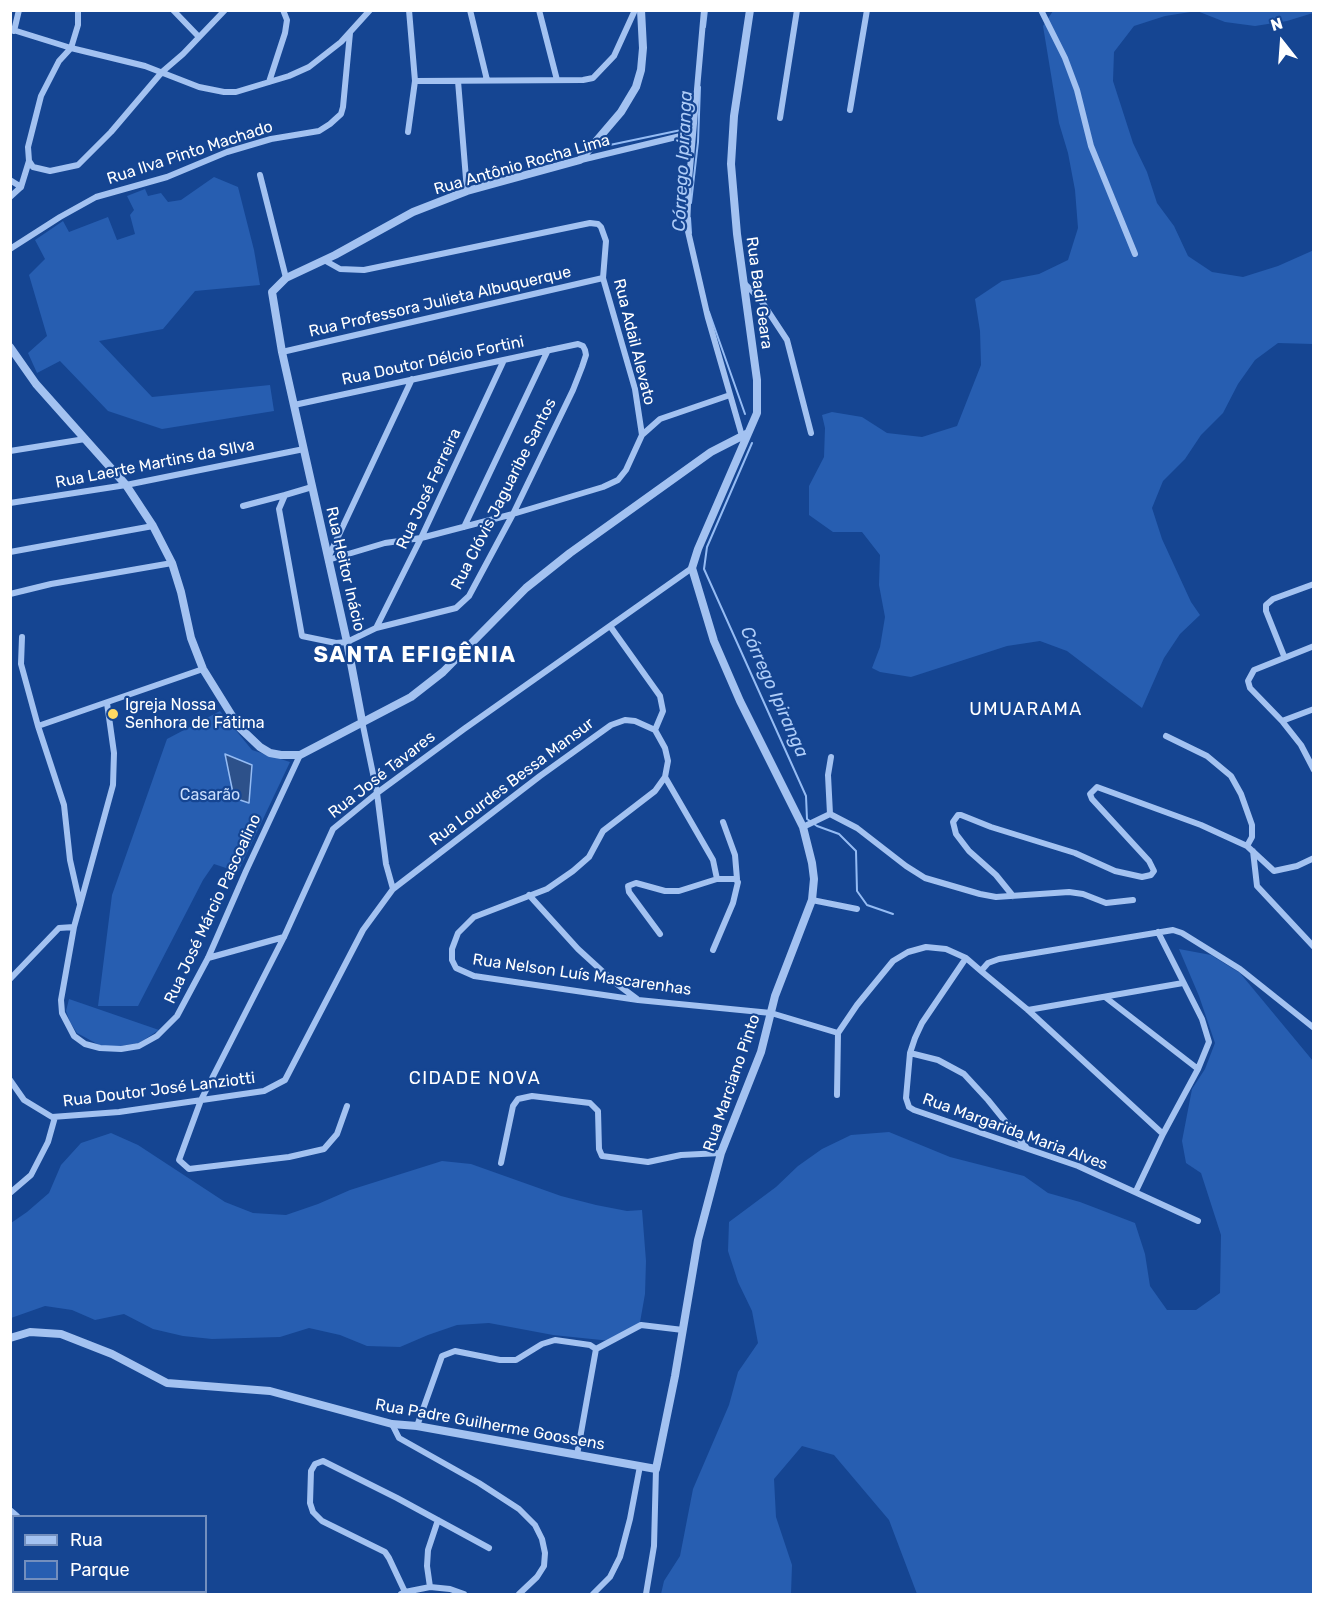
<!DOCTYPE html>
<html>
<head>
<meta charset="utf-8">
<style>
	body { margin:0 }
	#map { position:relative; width:1324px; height:1605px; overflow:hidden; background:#154592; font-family:Rubik,sans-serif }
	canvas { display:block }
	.frame { position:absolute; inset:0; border:12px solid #fff; pointer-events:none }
	.legend { position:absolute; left:12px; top:1515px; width:195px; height:78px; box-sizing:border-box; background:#154592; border:2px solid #738fbe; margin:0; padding:8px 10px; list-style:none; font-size:18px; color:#fff }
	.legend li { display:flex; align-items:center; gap:12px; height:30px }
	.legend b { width:30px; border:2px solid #738fbe }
	.north { position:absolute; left:1252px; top:12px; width:60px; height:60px; -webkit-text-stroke:4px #154592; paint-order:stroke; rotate:343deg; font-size:16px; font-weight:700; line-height:24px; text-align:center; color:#fff }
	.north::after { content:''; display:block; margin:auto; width:21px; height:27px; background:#fff; clip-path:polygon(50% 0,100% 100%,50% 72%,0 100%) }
</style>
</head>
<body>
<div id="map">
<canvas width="1324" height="1605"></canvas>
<div class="frame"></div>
<ul class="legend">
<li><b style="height:8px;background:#a3c2f1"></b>Rua</li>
<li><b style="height:16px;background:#275eb1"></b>Parque</li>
</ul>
<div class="north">N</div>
</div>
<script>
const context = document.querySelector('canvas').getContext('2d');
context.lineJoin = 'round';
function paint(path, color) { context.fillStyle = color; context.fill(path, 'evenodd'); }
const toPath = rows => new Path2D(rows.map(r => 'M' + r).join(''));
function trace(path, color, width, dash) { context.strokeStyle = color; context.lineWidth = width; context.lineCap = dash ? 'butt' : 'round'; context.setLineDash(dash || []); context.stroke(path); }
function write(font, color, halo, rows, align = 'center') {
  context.font = font + ' Rubik,sans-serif'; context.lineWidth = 4.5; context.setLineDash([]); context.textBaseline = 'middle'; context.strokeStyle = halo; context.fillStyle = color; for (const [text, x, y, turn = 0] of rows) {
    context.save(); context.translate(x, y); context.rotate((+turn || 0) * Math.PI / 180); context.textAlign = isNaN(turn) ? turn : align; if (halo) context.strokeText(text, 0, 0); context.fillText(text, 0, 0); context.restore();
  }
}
const green = toPath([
	[1053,11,1313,11,1313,13,1287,21,1255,26,1225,22,1197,11,1165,16,1134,26,1114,52,1113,81,1133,143,1147,172,1157,203,1174,226,1188,256,1212,272,1243,277,1278,266,1314,250,1313,344,1278,343,1255,360,1238,384,1223,413,1201,435,1185,459,1163,481,1152,508,1162,539,1191,602,1200,615,1180,634,1164,658,1142,708,1067,651,1040,641,1007,646,911,677,880,672,872,668,880,647,885,617,879,585,880,555,862,532,833,532,809,515,809,486,824,457,825,428,822,415,832,412,862,417,887,433,922,437,957,426,981,365,980,331,975,299,1002,281,1039,274,1068,260,1078,228,1075,190,1068,153,1059,123,1043,26],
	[214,177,238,187,254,250,260,285,195,291,163,329,99,341,152,397,270,385,274,411,162,429,108,411,60,361,37,373,28,353,47,336,29,275,45,259,35,240,63,221,69,232,108,217,117,240,135,234,130,215,134,210,127,196,145,189,148,196,161,193,168,202,181,200],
	[220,711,252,750,290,762,238,872,214,864,203,880,138,1006,98,1006,112,895,167,739],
	[1179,949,1211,955,1240,973,1313,1061,1313,1594,917,1594,889,1520,834,1455,802,1446,774,1479,776,1517,792,1565,791,1594,661,1594,664,1581,680,1556,693,1489,729,1405,738,1372,758,1343,752,1311,738,1282,728,1251,729,1222,776,1187,798,1166,822,1149,851,1135,889,1132,950,1157,1024,1176,1048,1193,1080,1202,1135,1223,1145,1254,1150,1286,1167,1310,1196,1310,1220,1293,1221,1235,1201,1173,1186,1163,1182,1141,1192,1089,1205,1069,1215,1043,1199,996],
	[69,999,159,1030,139,1043,120,1046,101,1046,77,1033,70,1022,66,1011],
	[111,1133,138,1145,225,1202,253,1213,286,1215,318,1204,350,1190,442,1161,471,1164,561,1196,596,1205,627,1211,642,1210,646,1261,645,1294,639,1328,611,1341,553,1335,489,1323,457,1325,428,1335,400,1347,367,1346,340,1335,309,1328,280,1337,212,1339,183,1336,153,1329,124,1314,95,1320,72,1310,45,1306,11,1318,11,1223,27,1212,49,1193,61,1165,81,1143]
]);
const water = toPath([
	[225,754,252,765,249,803,234,798,225,754]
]);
const stream = toPath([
	[705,27,707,10],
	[605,146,686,129],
	[691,203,698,142,700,87],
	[690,218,691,233],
	[709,312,745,414],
	[752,443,707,547,704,569,806,796,807,819,817,826,839,834,856,851,857,891,867,905,893,914]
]);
const minor = toPath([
	[78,10,78,25,71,48,59,61,41,96,28,147,29,161,33,167,50,171,78,165,111,132,162,72,183,54,225,10],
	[173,10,199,37],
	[470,10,487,80],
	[539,10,557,80],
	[704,10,689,180,687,227,708,318,742,436],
	[1041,10,1065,58,1077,90,1091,146,1135,254],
	[10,29,71,48,145,66,199,87,224,92,236,92,289,76,309,67,341,42,370,10],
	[14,31,19,10],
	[415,81,583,80,593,78,614,56,635,10],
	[458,81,467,191],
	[269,82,285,33,287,20,283,10],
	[850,110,867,10],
	[780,118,797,10],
	[408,132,415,81,409,10],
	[581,160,693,133],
	[260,175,286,278],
	[10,180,21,187],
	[21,187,29,161],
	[10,197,21,187],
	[10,249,60,217,96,197,167,177,227,152,271,139,319,131,330,124,341,114,343,107,350,33],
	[324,260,340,269,364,270,590,223,598,224,601,227,606,241,603,278,635,389,642,435,626,470,618,480,603,487,513,514,421,538,385,543,328,560],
	[744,283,760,299,787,340,811,433],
	[282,352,603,278],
	[294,405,578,344,583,346,585,350,586,355,582,367,573,390,513,514,469,596,456,608,376,628,347,642,336,643,302,636,279,509,285,495,312,487],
	[642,435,660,419,730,395],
	[10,451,85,439],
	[10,503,126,485,304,449],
	[243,506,285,495],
	[464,527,548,350],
	[10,552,153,526],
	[328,558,412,379],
	[10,594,51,584,172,563],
	[610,626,660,696,663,711,655,730],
	[376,628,421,538,504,360],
	[22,637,21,664,38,726,64,805,70,860,80,904],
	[1314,646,1254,670,1248,681,1250,688,1282,721,1301,745,1314,770],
	[1284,656,1266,611,1266,605,1273,599,1314,584],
	[107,703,114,753,113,785,74,927,61,1000,62,1013,74,1036,85,1044,100,1048,121,1049,139,1046,157,1036,177,1016,208,958,246,871,300,755],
	[362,721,377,793,386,864,393,889],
	[1282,721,1314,709],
	[38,726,203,669],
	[655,730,665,748,668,761,665,777,655,791,603,831,589,857,573,871,547,889,474,917,458,933,452,949,452,960,456,968,474,976,638,1000,771,1013,838,1033],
	[1166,736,1207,756,1231,776,1241,794,1252,825,1252,837,1247,846],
	[830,814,828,775,831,757],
	[723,822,735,855,737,879],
	[803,827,830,814,857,828,906,866,925,878,980,894,996,897,1069,892,1083,894,1106,903,1133,900],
	[1253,851,1257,886,1314,947],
	[529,895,578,949,613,981,637,999],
	[1013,896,996,875,969,851,956,834,953,822,958,815,961,815,991,827,1075,853,1115,871,1142,877,1151,875,1154,871,1149,861,1092,799,1090,794,1097,787,1201,825,1247,846,1274,871,1297,866,1314,858],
	[812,900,857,909],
	[660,934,629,892,628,886,636,883,665,891,679,891,717,879,713,860,665,777],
	[713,950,733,903,738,882,735,879,717,879],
	[208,958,284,937],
	[966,958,922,1023,915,1038,910,1053,906,1098,909,1107,914,1110,1078,1166,1198,1221],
	[981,971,988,963,999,959,1173,930,1182,933,1240,969,1314,1028],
	[10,979,59,928,74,927],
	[1105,997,1198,1069],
	[1028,1010,1183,983],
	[838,1033,857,1005,893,961,908,952,926,947,946,949,966,958,981,971,1028,1010,1163,1134],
	[910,1053,938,1060,964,1074,988,1100,1026,1147],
	[10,1080,24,1100,52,1117,119,1112,264,1091,285,1080,363,930,393,889,540,776,611,725,625,720,635,721,655,730],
	[837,1095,838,1033],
	[347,1106,337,1134,324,1149,289,1157,189,1169,179,1160,201,1100,284,937,333,829,377,793,464,729,692,568],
	[501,1163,513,1106,518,1099,532,1096,590,1103,598,1111,599,1149,602,1156,648,1162,681,1155,721,1153],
	[1136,1191,1163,1134,1198,1069,1209,1042,1202,1019,1158,932],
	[10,1193,31,1175,48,1142,55,1117],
	[596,1349,641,1325,683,1330],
	[392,1424,399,1438,479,1483,519,1509,535,1525,542,1539,545,1553,544,1566,537,1577,519,1594],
	[417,1426,442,1356,455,1351,500,1360,516,1360,542,1344,555,1340,590,1345,596,1349],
	[577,1455,596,1349],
	[10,1510,17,1516],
	[430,1587,427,1566,428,1550,438,1520],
	[405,1592,389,1558,385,1552,322,1521,313,1512,310,1503,311,1471,315,1464,323,1461,397,1498,489,1548],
	[53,1594,56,1592],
	[401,1594,405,1592,430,1587,450,1589,464,1594],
	[593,1594,610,1577,620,1557,630,1519,640,1466],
	[646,1594,654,1546,656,1469]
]);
const tertiary = toPath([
	[10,347,36,384,126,485,153,526,172,563,181,592,191,638,203,669,239,727,260,747,270,753,281,755,300,755,411,697,443,672,526,588,570,553,711,452,748,433],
	[362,721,347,642,282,352,272,292,286,278,335,255,413,212,467,191,580,160,621,112,636,87,641,70,643,48,641,10],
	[10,1338,30,1332,61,1334,112,1354,167,1383,270,1391,392,1424,417,1426,656,1469,675,1376,698,1240,721,1153,761,1052,775,996,812,900,814,879,812,863,803,827,740,701,714,641,692,568,698,549,757,413,757,380,737,234,731,164,734,116,750,10]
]);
const markers = [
	[113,714,6,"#ffd963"]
];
const streetNames = [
	["Rua Ilva Pinto Machado",190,153,-18],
	["Rua Antônio Rocha Lima",522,165,-16],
	["Rua Badi Geara",759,293,82],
	["Rua Professora Julieta Albuquerque",440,302,-13],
	["Rua Adail Alevato",634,342,76],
	["Rua Doutor Délcio Fortini",433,361,-12],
	["Rua Laerte Martins da SIlva",155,464,-11],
	["Rua José Ferreira",429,489,-65],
	["Rua Clóvis Jaguaribe Santos",504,494,-63],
	["Rua Heitor Inácio",345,569,77],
	["Rua José Tavares",382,775,-38],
	["Rua Lourdes Bessa Mansur",512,782,-37],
	["Rua José Márcio Pascoalino",213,909,-65],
	["Rua Nelson Luís Mascarenhas",582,975,8],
	["Rua Marciano Pinto",732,1083,-71],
	["Rua Doutor José Lanziotti",159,1090,-7],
	["Rua Margarida Maria Alves",1015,1132,20],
	["Rua Padre Guilherme Goossens",490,1425,10]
];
const poiNames = [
	["Igreja Nossa",125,705],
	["Senhora de Fátima",125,723]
];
const parkNames = [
	["Casarão",210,795]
];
const waterNames = [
	["Córrego Ipiranga",683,161,-87],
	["Córrego Ipiranga",774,692,66]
];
const neighbourhoodNames = [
	["UMUARAMA",1026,710],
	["CIDADE NOVA",475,1079]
];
const districtNames = [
	["SANTA EFIGÊNIA",415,656]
];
paint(green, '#275eb1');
paint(water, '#2d518a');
trace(water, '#95bcf4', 1.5);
trace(stream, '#95bcf4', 2);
trace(minor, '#a3c2f1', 6);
trace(tertiary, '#a3c2f1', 8);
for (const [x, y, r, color] of markers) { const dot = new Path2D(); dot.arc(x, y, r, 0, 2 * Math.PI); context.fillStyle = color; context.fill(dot); trace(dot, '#154592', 2); }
write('16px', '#fff', '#154592', streetNames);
write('16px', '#fff', '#154592', poiNames, 'left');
write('16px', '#cadefc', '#154592', parkNames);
write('italic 18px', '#afcdf8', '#154592', waterNames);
context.letterSpacing = '1.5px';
write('18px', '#fff', '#154592', neighbourhoodNames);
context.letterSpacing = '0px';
context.letterSpacing = '1.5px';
write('bold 22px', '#fff', '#154592', districtNames);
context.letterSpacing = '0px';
</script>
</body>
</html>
